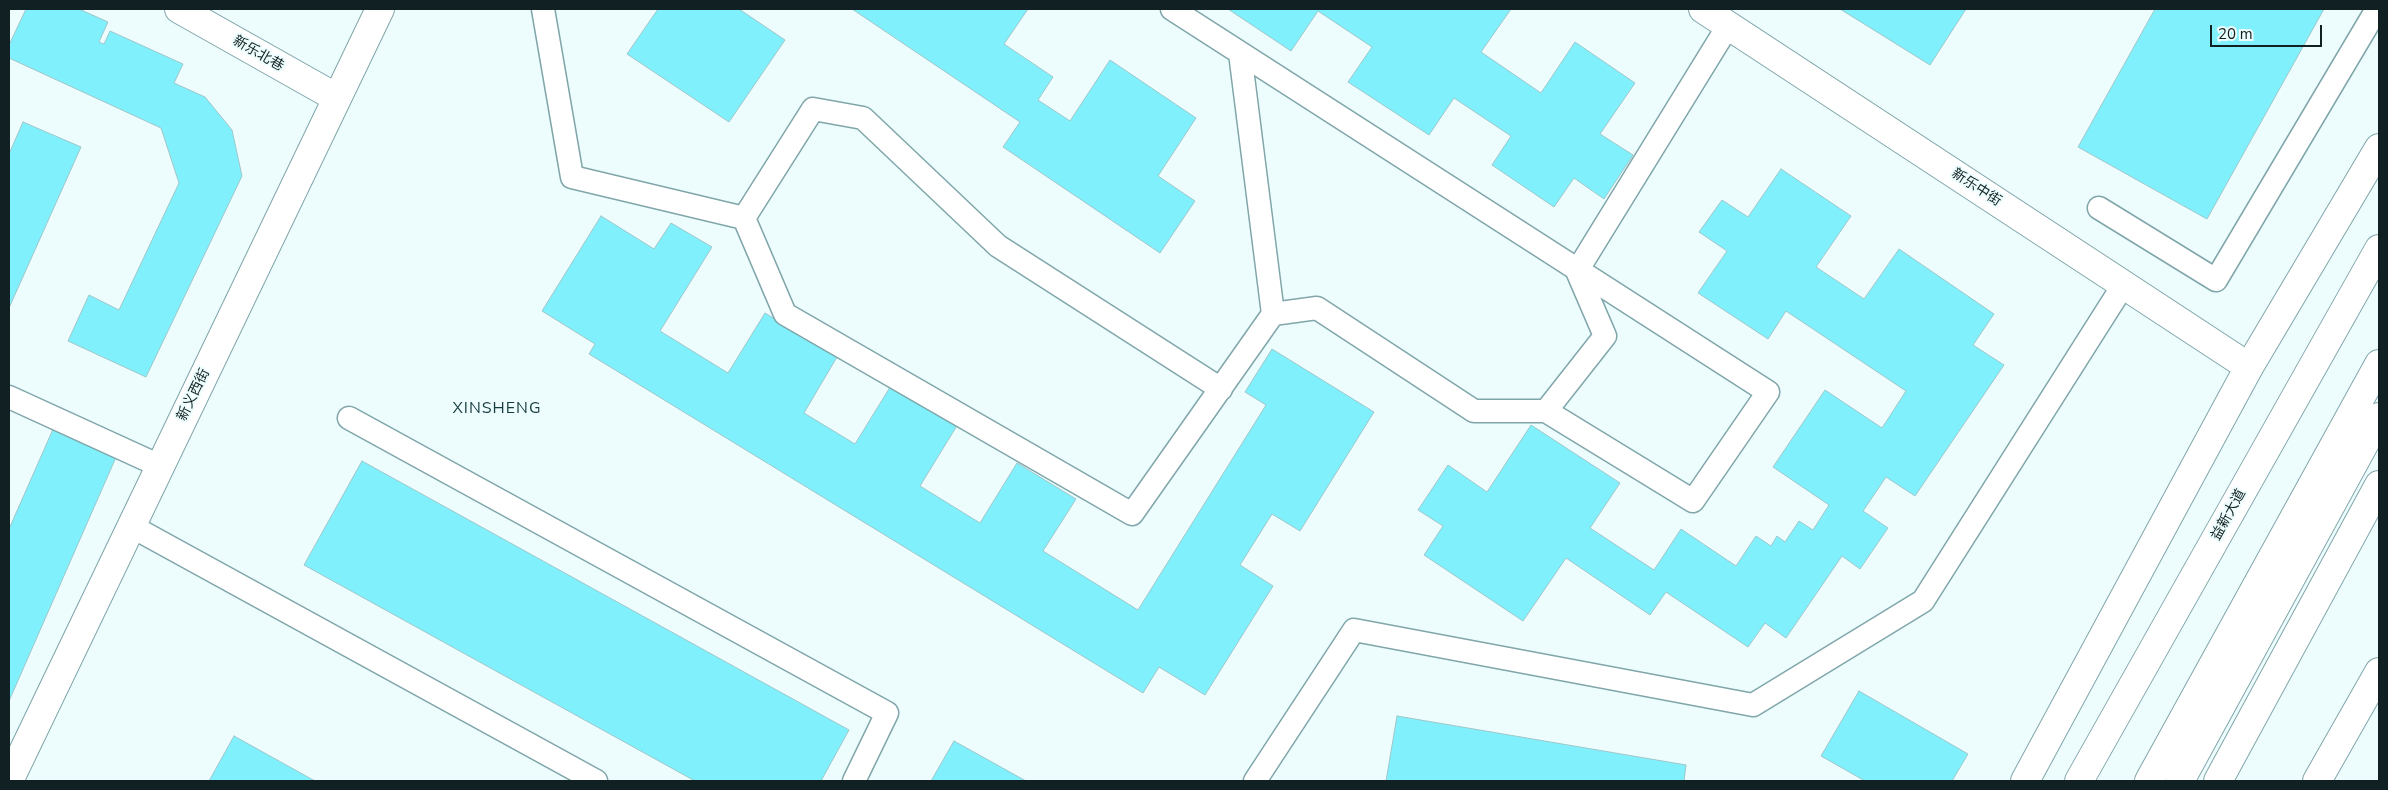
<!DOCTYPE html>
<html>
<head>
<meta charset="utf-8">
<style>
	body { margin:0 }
	#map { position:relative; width:2388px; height:790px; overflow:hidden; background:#edfdfe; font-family:"Nunito Sans",sans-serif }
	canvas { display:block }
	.frame { position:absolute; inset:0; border:10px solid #112022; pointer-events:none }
	.scale { position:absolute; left:2210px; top:25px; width:112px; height:22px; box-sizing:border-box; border:2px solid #112022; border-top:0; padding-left:6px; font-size:15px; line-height:18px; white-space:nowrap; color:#112022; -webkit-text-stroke:4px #edfdfe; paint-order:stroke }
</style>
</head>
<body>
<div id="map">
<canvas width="2388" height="790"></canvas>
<div class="frame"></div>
<div class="scale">20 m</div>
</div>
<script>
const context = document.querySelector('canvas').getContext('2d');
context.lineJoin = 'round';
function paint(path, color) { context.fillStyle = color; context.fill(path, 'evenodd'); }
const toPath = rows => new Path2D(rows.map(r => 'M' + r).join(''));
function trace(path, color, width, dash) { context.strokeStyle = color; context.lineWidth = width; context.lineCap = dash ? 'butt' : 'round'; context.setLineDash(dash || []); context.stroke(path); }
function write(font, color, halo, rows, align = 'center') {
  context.font = font + ' "Nunito Sans","Noto Sans SC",sans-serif'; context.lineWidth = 4; context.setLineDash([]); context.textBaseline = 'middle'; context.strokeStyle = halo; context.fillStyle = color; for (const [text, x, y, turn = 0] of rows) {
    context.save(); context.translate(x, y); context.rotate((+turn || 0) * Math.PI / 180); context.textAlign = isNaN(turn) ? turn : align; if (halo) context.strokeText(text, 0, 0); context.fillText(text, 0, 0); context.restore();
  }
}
const building = toPath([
	[26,9,79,9,108,22,99,42,104,44,110,31,183,64,174,83,205,97,232,130,242,176,146,377,68,341,89,295,119,310,179,183,161,128,9,58,9,45,26,9],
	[658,9,739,9,785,40,729,122,627,54,658,9],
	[852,9,1028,9,1004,44,1053,77,1038,100,1070,121,1110,60,1196,118,1158,176,1195,201,1160,253,1003,147,1020,122,852,9],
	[1228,9,1511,9,1481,52,1541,93,1575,42,1635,83,1600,134,1633,155,1604,199,1574,178,1554,207,1492,165,1511,136,1454,98,1429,135,1348,82,1372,47,1318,11,1291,51,1228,9],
	[1840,9,1966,9,1930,65,1840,9],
	[2155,9,2324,9,2207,219,2078,147,2155,9],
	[23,122,81,147,9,308,9,154,23,122],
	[1781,169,1851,216,1816,267,1864,299,1899,249,1994,314,1973,345,2004,365,1915,496,1886,477,1863,511,1888,528,1860,569,1842,556,1786,638,1765,623,1748,647,1666,592,1650,615,1566,558,1523,621,1424,555,1443,526,1418,510,1448,465,1487,492,1531,425,1620,483,1590,528,1654,570,1681,529,1736,566,1756,536,1771,546,1777,536,1785,542,1799,521,1813,530,1829,505,1773,467,1825,390,1882,428,1906,391,1786,311,1768,339,1698,293,1727,251,1699,232,1722,200,1748,217,1781,169],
	[601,216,654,249,671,223,712,247,660,331,728,373,765,313,837,357,804,413,855,444,892,384,958,424,920,486,980,523,1017,463,1076,499,1043,551,1138,610,1266,405,1245,392,1272,349,1374,412,1300,531,1272,514,1240,565,1273,586,1205,695,1159,667,1143,693,589,354,595,344,542,311,601,216],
	[54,427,117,455,9,701,9,529,54,427],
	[362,461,849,730,821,781,695,781,304,565,362,461],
	[1859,691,1968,754,1952,781,1865,781,1821,756,1859,691],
	[1397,716,1686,765,1684,781,1386,781,1397,716],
	[234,736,315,781,209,781,234,736],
	[954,741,1026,781,931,781,954,741]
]);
const service = toPath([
	[543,9,572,177,744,218],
	[1172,9,1768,392,1693,501,1546,411],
	[1240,53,1273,314],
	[2099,208,2216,280,2377,9],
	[1221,389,998,246,863,118,813,109,744,218,785,314,1132,514,1273,314,1317,308,1474,411,1546,411,1605,336,1577,271,1728,26],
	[9,397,160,466],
	[349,418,887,713,854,781],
	[131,526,596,781],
	[1255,781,1354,630,1753,705,1923,601,2124,284]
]);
const minor = toPath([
	[179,9,337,98],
	[1703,9,2249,367],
	[9,781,380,9]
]);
const tertiary = toPath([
	[2025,781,2249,367,2379,148],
	[2180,781,2379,417]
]);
const primary = toPath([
	[2079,781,2379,249],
	[2317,781,2379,672]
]);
const motorway = toPath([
	[2149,781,2379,364],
	[2218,781,2379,485]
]);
const streetNames = [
	["新乐北巷",258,54,30],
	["新乐中街",1976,188,33],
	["新义西街",194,395,-64],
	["益新大道",2229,515,-61]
];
const quarterNames = [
	["XINSHENG",497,409]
];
paint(building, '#80f1fc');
trace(building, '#9ec6ca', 1);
trace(service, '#80a6aa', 25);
trace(minor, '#80a6aa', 30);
trace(tertiary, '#80a6aa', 30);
trace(primary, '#80a6aa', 30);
trace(motorway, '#80a6aa', 30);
trace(service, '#fff', 22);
trace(minor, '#fff', 28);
trace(tertiary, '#fff', 28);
trace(primary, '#fff', 28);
trace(motorway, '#fff', 28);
write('14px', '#112022', '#edfdfe', streetNames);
context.letterSpacing = '1px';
write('16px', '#163b3e', '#edfdfe', quarterNames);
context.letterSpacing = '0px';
</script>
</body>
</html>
